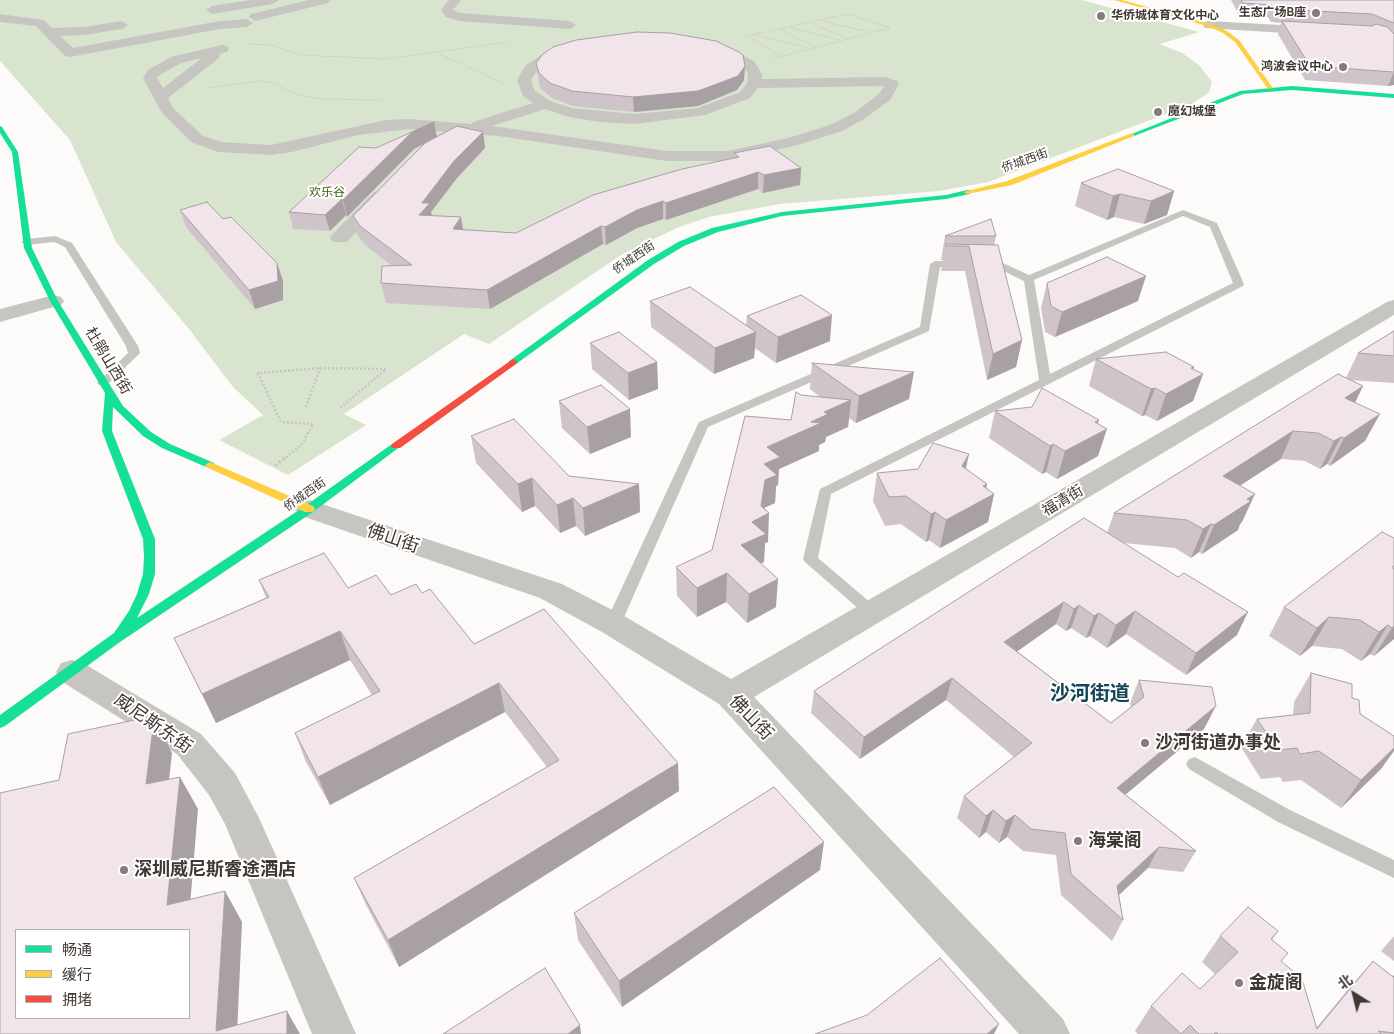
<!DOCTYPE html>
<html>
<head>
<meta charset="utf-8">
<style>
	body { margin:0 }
	#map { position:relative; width:1394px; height:1034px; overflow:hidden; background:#fdfbf9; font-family:Manrope,"Noto Sans SC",sans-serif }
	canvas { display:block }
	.legend { position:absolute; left:15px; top:929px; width:175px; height:90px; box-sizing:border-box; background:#fff; border:1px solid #b3afad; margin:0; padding:6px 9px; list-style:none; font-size:15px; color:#413832 }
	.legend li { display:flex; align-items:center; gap:10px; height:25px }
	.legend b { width:25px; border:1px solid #b3afad }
	.north { position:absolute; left:1329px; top:969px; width:50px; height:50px; -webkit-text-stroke:4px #fff; paint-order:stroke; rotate:324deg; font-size:14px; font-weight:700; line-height:20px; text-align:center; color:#413832 }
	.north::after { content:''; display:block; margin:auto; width:18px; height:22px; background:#413832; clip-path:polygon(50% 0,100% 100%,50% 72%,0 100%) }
</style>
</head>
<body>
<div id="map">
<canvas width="1394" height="1034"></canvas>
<ul class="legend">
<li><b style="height:6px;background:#16e098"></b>畅通</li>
<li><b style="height:6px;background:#ffcf43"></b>缓行</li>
<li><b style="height:6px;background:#f24e42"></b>拥堵</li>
</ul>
<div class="north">北</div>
</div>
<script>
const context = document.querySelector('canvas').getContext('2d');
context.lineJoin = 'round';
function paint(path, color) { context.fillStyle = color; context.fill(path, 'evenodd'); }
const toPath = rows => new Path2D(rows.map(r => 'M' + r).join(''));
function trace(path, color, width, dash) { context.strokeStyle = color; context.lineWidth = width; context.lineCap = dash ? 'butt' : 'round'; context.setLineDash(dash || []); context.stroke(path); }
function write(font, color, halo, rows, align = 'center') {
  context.font = font + ' Manrope,"Noto Sans SC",sans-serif'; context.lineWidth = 4; context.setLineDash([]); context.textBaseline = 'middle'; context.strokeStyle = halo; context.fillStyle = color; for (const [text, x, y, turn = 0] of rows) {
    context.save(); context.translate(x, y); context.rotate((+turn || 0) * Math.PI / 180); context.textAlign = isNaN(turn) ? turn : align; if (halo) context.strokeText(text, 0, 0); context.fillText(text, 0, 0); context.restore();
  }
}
const green = toPath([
	[0,0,1082,0,1199,32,1160,44,1182,53,1199,65,1212,82,1209,92,1192,104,988,182,939,191,780,204,709,217,679,227,621,255,489,344,464,334,344,414,366,425,288,475,219,440,263,415,233,387,189,329,116,242,70,140,0,61]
]);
const pathFar2 = toPath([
	[822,21,869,32],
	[811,23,847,39],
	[791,28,840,40],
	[780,29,815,47],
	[755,35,809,48],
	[748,36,780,56],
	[742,37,848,14,890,28],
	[248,44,271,45,300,55,385,59,509,42],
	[438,53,502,83],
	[772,59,889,28],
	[207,88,261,81,272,83,299,95,321,99,379,100,387,103]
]);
const pathFar1 = toPath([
	[306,407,320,368],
	[283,460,302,444,313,424,281,422,258,373,320,368,386,369,339,409]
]);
const path = toPath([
	[275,466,284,458]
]);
const lane = toPath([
	[1183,210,1217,223,1244,284,1243,286,831,494,818,558,878,609,881,613,878,617,868,617,805,562,803,559,820,489,1039,380,1024,281,997,268,982,267,982,263,1003,263,1029,275,1183,210],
	[1183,216,1210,227,1233,283,1050,374,1034,280,1183,216],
	[55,236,72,243,138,346,140,353,138,355,107,385,99,385,97,383,128,353,126,346,65,247,54,242,26,245,21,242,26,239,55,236],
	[935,261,959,261,964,264,959,267,940,267,929,331,708,427,621,624,618,628,608,628,605,624,699,422,920,327,930,264,935,261],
	[1195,757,1290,810,1394,860,1394,878,1278,822,1189,769,1186,764,1189,759,1195,757]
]);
const street = toPath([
	[251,0,279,0,273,4,212,14,206,10,212,6,251,0],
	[309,0,330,0,328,3,255,21,249,17,251,14,309,0],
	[449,0,461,0,453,10,460,13,570,21,576,25,570,29,459,21,446,17,441,10,449,0],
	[0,14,44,20,52,28,84,27,122,21,128,25,122,29,84,35,60,36,73,48,220,21,247,19,253,23,247,27,220,29,70,57,65,56,36,26,0,22,0,14],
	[1209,21,1317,27,1323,31,1317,35,1205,28,1203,25,1205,22,1209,21],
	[637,36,670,37,725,47,754,61,762,74,762,79,885,77,897,81,899,84,890,100,864,119,842,131,798,145,728,161,667,161,498,136,409,129,358,135,292,152,271,155,218,152,191,142,162,113,143,78,148,70,171,57,222,45,227,46,229,49,227,52,220,54,219,58,168,98,173,108,203,136,221,142,271,145,386,120,409,119,472,124,473,122,533,103,523,96,517,80,526,65,543,54,574,44,637,36],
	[637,44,670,45,716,53,744,67,748,74,747,83,740,92,698,108,634,114,572,108,550,101,535,91,531,80,537,71,553,60,577,52,637,44],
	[202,58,163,88,157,78,158,76,181,63,202,58],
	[884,86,879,94,854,113,830,125,788,138,728,151,667,151,492,126,545,109,569,117,599,122,634,124,705,115,750,98,758,88,884,86],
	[380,191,386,192,389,196,386,200,347,242,333,242,330,238,333,234,374,192,380,191],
	[54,295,61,297,64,301,61,305,0,322,0,309,54,295],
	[1394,300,1394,315,754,697,1063,1019,1070,1034,1019,1034,719,704,602,632,540,598,299,515,295,509,299,503,309,500,319,503,562,584,624,616,731,679,1387,302,1394,300],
	[72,660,83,663,201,734,235,773,259,818,356,1034,312,1034,225,824,209,795,177,754,61,681,56,672,61,663,72,660]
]);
const fast = toPath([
	[1292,86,1394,94,1394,98,1292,90,1243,94,1134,136,1129,135,1240,91,1292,86],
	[0,126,2,127,18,152,32,248,58,301,123,406,151,432,170,444,214,463,215,465,214,467,206,467,162,448,143,436,113,407,112,431,155,539,155,574,149,594,137,618,305,506,392,444,396,443,401,446,313,512,120,642,5,726,0,728,0,715,114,633,129,611,137,594,143,574,144,557,143,539,102,431,105,393,50,301,24,248,12,152,0,133,0,126],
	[967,190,970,190,970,194,946,199,782,216,718,232,684,246,654,264,516,364,510,364,508,362,648,260,678,242,712,228,782,212,946,195,967,190]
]);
const slow = toPath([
	[1114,0,1122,0,1211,24,1227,31,1239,40,1273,88,1268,89,1235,42,1223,33,1207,26,1114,0],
	[1132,133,1134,134,1134,136,1012,185,967,194,963,192,1007,181,1132,133],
	[210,462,313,506,315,509,313,512,305,512,206,467,205,465,210,462]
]);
const jam = toPath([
	[513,359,518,362,516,364,400,448,392,448,391,446,392,444,513,359]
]);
const wall = toPath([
	[1231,0,1394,0,1394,85,1388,86,1305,80,1278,34,1281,23,1271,22,1268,17,1239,15],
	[536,63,745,66,744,80,737,90,698,106,634,112,573,106,552,98,540,88,538,77],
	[483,132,485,148,457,178,431,212,432,215,463,230,516,233,734,158,734,153,801,168,800,185,763,193,758,189,666,220,663,219,637,228,606,245,603,244,592,250,490,309,386,303,381,283,392,266,364,244,357,234,353,216,430,140,414,149,347,217,346,215,330,231,293,229,289,212,376,148,437,137],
	[1081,183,1174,191,1167,215,1144,224,1114,217,1107,220,1075,206],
	[180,210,223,219,277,263,283,281,283,300,255,309,186,227],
	[945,236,996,236,994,245,1022,340,1016,367,987,380,965,271,941,271,943,260,941,260],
	[1047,283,1138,301,1055,337,1045,332,1041,308],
	[650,301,746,326,747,316,830,341,776,363,755,348,754,358,714,374,651,327],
	[1394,331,1394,383,1349,380,1363,386,1355,402,1365,441,1330,466,1327,464,1320,469,1305,461,1281,459,1240,486,1242,522,1240,524,1238,530,1202,554,1199,552,1191,558,1175,548,1123,543,1237,635,1186,675,1126,634,1107,648,1090,636,1086,638,1071,628,1066,631,1056,624,1017,651,1111,723,1131,707,1130,703,1139,680,1204,729,1125,795,1196,851,1183,872,1148,868,1119,895,1123,920,1112,941,1061,895,1056,855,1023,851,1007,837,999,843,986,832,979,838,957,818,964,796,1014,757,946,700,860,759,811,713,814,691,1107,533,1114,513,1346,378,1358,353],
	[590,343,657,362,658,389,629,400,592,369],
	[1096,359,1193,369,1203,374,1193,401,1157,421,1145,415,1142,416,1089,386],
	[812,363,909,399,856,423,849,418,848,427,826,437,825,442,819,445,819,451,779,469,778,485,776,486,775,503,764,508,768,542,765,543,764,562,761,563,776,607,747,623,726,602,697,617,677,596,676,567,712,550,791,420,801,395,820,397,810,389],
	[559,401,631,437,590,454,562,428],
	[995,411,1098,423,1098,456,1057,479,1046,472,1042,474,989,438],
	[471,436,569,476,639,484,640,512,585,536,576,526,560,533,535,506,522,512,476,463],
	[966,469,987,484,986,488,994,494,988,522,940,548,929,540,926,542,901,524,885,526,873,501,877,473],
	[1394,538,1394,639,1374,656,1370,654,1361,661,1342,649,1312,646,1300,656,1269,636,1284,607],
	[259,580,348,588,391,595,422,593,474,644,679,791,399,967,366,905,354,878,547,767,505,712,330,805,306,762,295,733,372,695,350,660,216,723,174,638,266,598],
	[1311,673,1352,698,1360,714,1381,769,1341,808,1301,780,1283,782,1280,777,1261,779,1241,747,1257,719,1293,715,1294,702],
	[820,870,622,1007,578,940,574,913],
	[1278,931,1272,940,1281,962,1317,1027,1350,987,1373,961,1392,976,1394,975,1394,1034,1138,1034,1135,1031,1151,1006,1200,989,1215,974,1202,962,1220,936],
	[1394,936,1394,961,1381,951]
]);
const shadedWall = toPath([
	[745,66,744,80,737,90,698,106,634,112,633,97],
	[1394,72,1394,85,1388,86],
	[434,122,437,137,414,149,347,217,343,200,411,133],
	[483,132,485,148,457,178,431,212,433,221,419,215,422,203,454,161],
	[801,168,800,185,763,193,764,175],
	[758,172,758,189,666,220,666,203],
	[1174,191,1167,215,1144,224,1151,201],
	[1120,194,1114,217,1107,220,1113,196],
	[342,199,346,215,330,231,325,215],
	[663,201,663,219,637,228,606,245,605,227,637,210],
	[461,217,464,235,453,229],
	[601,226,603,244,490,309,487,290],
	[277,263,283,281,283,300,255,309,249,290],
	[1146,276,1138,301,1055,337,1062,312],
	[832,315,830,341,776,363,778,337],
	[756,332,754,358,714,374,715,348],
	[1022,340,1016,367,987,380,993,354],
	[657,362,658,389,629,400,628,373],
	[1194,367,1189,382,1203,374,1193,401,1157,421,1166,394,1191,368],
	[914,372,909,399,856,423,859,396],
	[1363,386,1350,413,1345,398],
	[1155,388,1145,415,1142,416,1151,389],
	[851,400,848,427,826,437,825,442,819,445,819,451,779,469,778,485,776,486,775,503,764,508,769,513,768,542,765,543,764,562,740,574,741,545,752,522,767,447,824,412],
	[630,409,631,437,590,454,587,427],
	[1380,414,1365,441,1330,466,1344,438],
	[1099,420,1094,436,1107,429,1098,456,1057,479,1065,451,1095,422],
	[1293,431,1281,459,1211,504,1223,476],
	[1341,437,1327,464,1320,469,1334,441],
	[1053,444,1046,472,1042,474,1050,446],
	[969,454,963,482,962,466],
	[532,478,535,506,522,512,518,484],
	[639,484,640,512,585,536,583,508],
	[987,484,984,500,994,494,988,522,940,548,946,520,983,486],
	[1255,494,1242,522,1240,524,1238,530,1202,554,1214,525,1247,499],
	[573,498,576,526,560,533,557,505],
	[935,512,929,540,926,542,931,514],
	[1211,524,1199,552,1191,558,1203,529],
	[727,573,726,602,697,617,697,588],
	[778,579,776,607,747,623,749,594],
	[1064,602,1056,624,998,665,1004,642],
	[1079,605,1071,628,1066,631,1074,609],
	[1135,611,1126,634,1107,648,1116,625],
	[1248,612,1237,635,1186,675,1196,653],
	[1099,613,1090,636,1086,638,1094,616],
	[1329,617,1312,646,1300,656,1317,628],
	[1388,625,1370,654,1361,661,1379,632],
	[1394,626,1394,639,1374,656,1392,628],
	[340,631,350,660,216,723,202,694],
	[952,678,946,700,860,759,864,737],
	[499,683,505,712,330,805,318,777],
	[1216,706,1204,729,1107,810,1117,788],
	[154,720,172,753,165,816,146,784],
	[1394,748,1394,751,1381,769,1341,808,1361,780],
	[678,763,679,791,399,967,388,940],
	[180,777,198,809,188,930,167,905],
	[993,810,986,832,979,838,986,816],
	[1015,815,1007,837,999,843,1006,821],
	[824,842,820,870,622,1007,619,981],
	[1159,847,1148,868,1107,906,1117,886],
	[225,891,242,922,237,1034,216,1031],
	[287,1011,300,1034,287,1034],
	[999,1024,994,1034,987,1034],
	[580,1025,581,1034,568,1034]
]);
const building = toPath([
	[1241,0,1394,0,1394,23,1372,14,1275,9,1272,5,1243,3,1241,0],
	[1282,21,1372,26,1376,24,1387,27,1394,34,1394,72,1310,66,1282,21],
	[637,32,670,33,716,41,739,52,743,55,745,66,738,76,698,91,633,97,572,91,550,83,539,73,536,63,543,54,553,47,576,40,637,32],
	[434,122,411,133,343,200,342,199,325,215,289,212,359,147,376,148,434,122],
	[457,126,483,132,454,161,422,203,430,203,419,215,461,217,453,229,516,233,593,195,682,169,739,157,734,153,770,146,801,168,764,175,758,172,666,203,663,201,637,210,605,227,601,226,590,232,487,290,381,283,382,266,412,265,360,226,353,216,425,143,457,126],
	[1118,169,1174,191,1151,201,1120,194,1113,196,1081,183,1118,169],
	[207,202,223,219,231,217,277,263,278,281,249,290,180,210,207,202],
	[991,219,996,236,945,236,991,219],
	[946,244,998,245,1022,340,993,354,969,246,945,246,946,244],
	[1107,257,1146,276,1062,312,1051,306,1047,283,1107,257],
	[690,287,756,332,715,348,650,301,690,287],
	[801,295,832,315,778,337,747,316,801,295],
	[1394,331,1394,356,1358,353,1394,331],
	[619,332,657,362,628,373,590,343,619,332],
	[1166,352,1194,367,1191,368,1203,374,1166,394,1155,388,1151,389,1096,359,1166,352],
	[812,363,914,372,859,396,812,363],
	[1338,374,1363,386,1345,398,1380,414,1344,438,1341,437,1334,441,1318,433,1293,431,1223,476,1255,494,1247,499,1251,501,1214,525,1211,524,1203,529,1187,520,1114,513,1338,374],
	[601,385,630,409,587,427,559,401,601,385],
	[1042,388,1099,420,1095,422,1107,429,1065,451,1053,444,1050,446,995,411,1032,407,1042,388],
	[796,392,801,395,851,400,824,412,828,414,811,422,821,423,767,447,780,457,764,464,777,475,765,480,761,506,769,513,752,522,766,534,741,545,778,579,749,594,727,573,697,588,676,567,712,550,745,416,791,420,796,392],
	[514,419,569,476,639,484,583,508,573,498,557,505,532,478,518,484,471,436,514,419],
	[933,443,969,454,962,466,987,484,983,486,994,494,946,520,935,512,931,514,906,496,889,497,877,473,918,469,933,443],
	[1084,518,1178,577,1184,573,1248,612,1196,653,1135,611,1116,625,1099,613,1094,616,1079,605,1074,609,1064,602,1004,642,1111,723,1144,697,1139,680,1212,687,1216,706,1117,788,1196,851,1159,847,1117,886,1123,920,1071,874,1065,833,1031,829,1015,815,1006,821,993,810,986,816,964,796,1032,743,952,678,864,737,814,691,1084,518],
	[1382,532,1394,538,1394,565,1392,568,1394,569,1394,626,1392,628,1388,625,1379,632,1360,620,1329,617,1317,628,1284,607,1382,532],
	[324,553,348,588,376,575,391,595,416,584,422,593,430,589,474,644,544,609,678,763,388,940,354,878,559,760,499,683,318,777,295,733,380,691,340,631,202,694,174,638,269,597,259,580,324,553],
	[1311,673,1352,684,1352,698,1359,700,1360,714,1394,736,1394,748,1361,780,1319,751,1300,754,1297,748,1278,750,1257,719,1310,713,1311,673],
	[149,717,154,720,146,784,180,777,167,905,225,891,216,1031,287,1011,287,1034,0,1034,0,793,59,780,68,734,149,717],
	[16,930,189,930,189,1018,16,1018,16,930],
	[774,787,824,842,619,981,574,913,774,787],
	[1248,907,1278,931,1271,939,1288,953,1281,961,1302,979,1317,1029,1373,961,1393,977,1394,976,1394,1033,1378,1031,1381,1034,1218,1034,1216,1032,1214,1034,1199,1034,1190,1025,1181,1034,1151,1006,1182,973,1200,989,1238,952,1220,936,1248,907],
	[940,958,999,1024,987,1034,815,1034,867,1015,940,958],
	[545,968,580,1025,568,1034,443,1034,545,968]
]);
const markers = [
	[1316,13,5,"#837c78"],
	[1101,16,5,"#837c78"],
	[1343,67,5,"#837c78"],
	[1158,112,5,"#837c78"],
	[1145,743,5,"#837c78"],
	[1078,841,5,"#837c78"],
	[124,870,5,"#837c78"],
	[1239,983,5,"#837c78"]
];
const farPoinames = [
	["生态广场B座",1306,13],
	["华侨城体育文化中心",1111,16,"left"],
	["鸿波会议中心",1333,67],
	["魔幻城堡",1168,112,"left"]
];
const farStreetnames = [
	["侨城西街",1025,161,-20],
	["侨城西街",634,258,-34],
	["侨城西街",305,495,-35]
];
const farParknames = [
	["欢乐谷",327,193]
];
const streetNames = [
	["杜鹃山西街",108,361,59],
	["福清街",1063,501,-31]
];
const nearStreetnames = [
	["佛山街",393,539,19],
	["佛山街",751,718,46],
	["威尼斯东街",153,724,35]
];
const nearPoinames = [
	["沙河街道办事处",1155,743],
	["海棠阁",1088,841],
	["深圳威尼斯睿途酒店",134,870],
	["金旋阁",1249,983]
];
const districtNames = [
	["沙河街道",1090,694]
];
paint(green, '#d9e4ce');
trace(pathFar2, '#c7c5c3', 1, [1, 1]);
trace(pathFar1, '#c7c5c3', 2.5, [2, 2]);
trace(path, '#c7c5c3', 3, [2.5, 2.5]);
paint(lane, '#c7c5c2');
paint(street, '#c7c5c2');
paint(fast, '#16e098');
paint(slow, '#ffcf43');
paint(jam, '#f24e42');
paint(wall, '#cfc4c9');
paint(shadedWall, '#a9a0a4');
paint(building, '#f1e4ea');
trace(building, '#a9a0a4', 1);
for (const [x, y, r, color] of markers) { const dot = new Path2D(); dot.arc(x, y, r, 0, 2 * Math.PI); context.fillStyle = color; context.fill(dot); trace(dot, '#fff', 2); }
write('bold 12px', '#413832', '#fff', farPoinames, 'right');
write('12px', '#413832', '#fff', farStreetnames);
write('12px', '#3e6110', '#fff', farParknames);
write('15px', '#413832', '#fff', streetNames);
write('18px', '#413832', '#fff', nearStreetnames);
write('bold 18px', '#413832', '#fff', nearPoinames, 'left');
write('bold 20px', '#154658', '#fff', districtNames);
</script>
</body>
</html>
